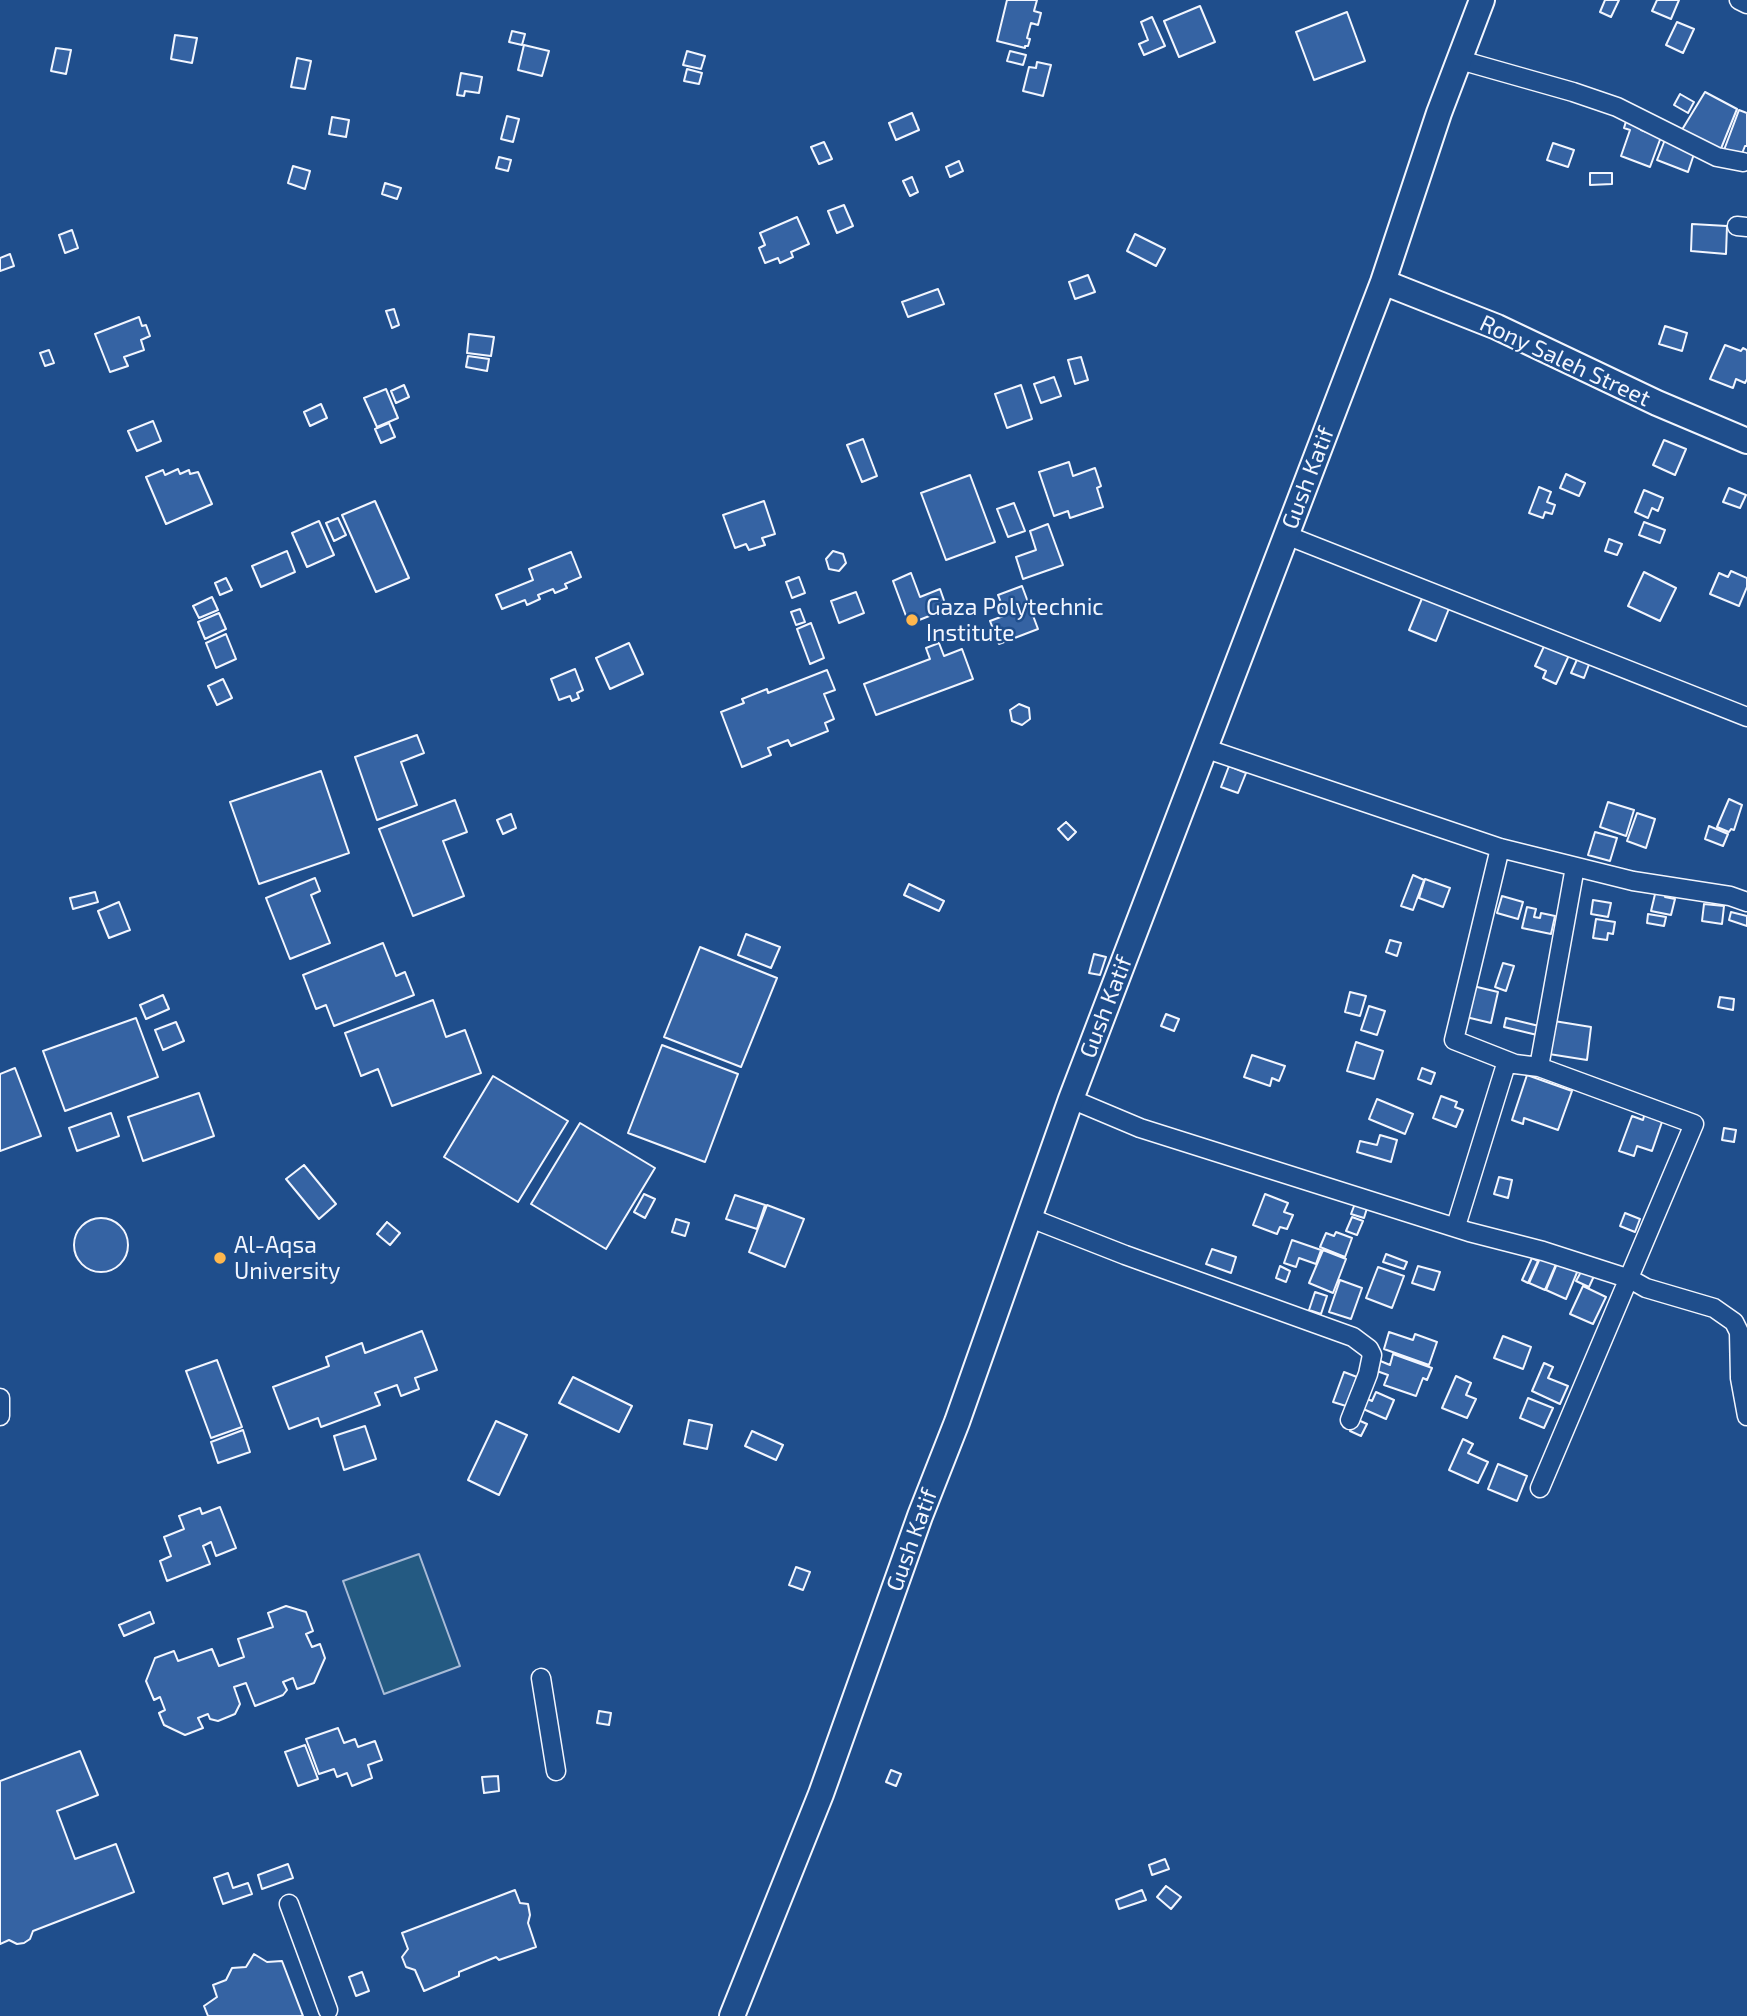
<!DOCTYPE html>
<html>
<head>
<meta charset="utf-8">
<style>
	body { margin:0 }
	canvas { display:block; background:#1f4e8c }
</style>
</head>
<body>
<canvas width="1747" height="2016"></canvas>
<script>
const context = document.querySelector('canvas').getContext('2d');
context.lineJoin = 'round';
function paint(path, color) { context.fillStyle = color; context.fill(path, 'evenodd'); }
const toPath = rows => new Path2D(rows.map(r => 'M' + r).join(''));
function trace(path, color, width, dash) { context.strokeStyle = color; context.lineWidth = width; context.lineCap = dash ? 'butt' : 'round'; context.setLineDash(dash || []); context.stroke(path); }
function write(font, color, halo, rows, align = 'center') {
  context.font = font + ' "Exo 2",sans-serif'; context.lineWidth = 5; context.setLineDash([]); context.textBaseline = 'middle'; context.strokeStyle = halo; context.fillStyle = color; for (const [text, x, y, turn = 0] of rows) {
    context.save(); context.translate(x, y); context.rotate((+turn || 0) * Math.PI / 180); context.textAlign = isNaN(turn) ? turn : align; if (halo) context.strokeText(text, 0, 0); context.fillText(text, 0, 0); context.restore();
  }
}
const green = toPath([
	[419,1554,460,1666,384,1694,343,1581,419,1554]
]);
const building = toPath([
	[1007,0,1037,0,1034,11,1041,13,1038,25,1031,23,1027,38,1030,39,1028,46,1025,46,1025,48,997,41,1007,0],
	[1605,0,1619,0,1611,17,1600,12,1605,0],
	[1657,0,1679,0,1671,19,1652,11,1657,0],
	[1200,6,1215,42,1179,57,1164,21,1200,6],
	[1347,12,1365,61,1314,80,1296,32,1347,12],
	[1152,17,1165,46,1144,55,1139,44,1148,40,1141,22,1152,17],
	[1677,22,1694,29,1683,53,1666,45,1677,22],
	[512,31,525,34,522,45,509,42,512,31],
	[175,35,197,38,192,63,171,59,175,35],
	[524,45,549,51,542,76,518,70,524,45],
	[56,48,71,50,66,74,51,71,56,48],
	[687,51,705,56,701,69,683,65,687,51],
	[1010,51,1026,55,1023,65,1007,61,1010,51],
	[297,58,311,61,305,89,291,87,297,58],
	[1037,62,1051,65,1043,96,1023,91,1029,67,1036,68,1037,62],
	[687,69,702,73,699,84,684,81,687,69],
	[461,73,482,77,479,93,465,91,464,96,457,95,461,73],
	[1705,92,1737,109,1720,151,1680,133,1705,92],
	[1680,94,1694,102,1688,113,1674,105,1680,94],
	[1739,110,1747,113,1747,146,1745,146,1741,156,1724,150,1739,110],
	[912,113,919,130,896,140,889,123,912,113],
	[507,116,519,119,513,142,501,139,507,116],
	[332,117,349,120,346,137,329,134,332,117],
	[1627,118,1643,124,1641,130,1661,137,1650,167,1621,156,1630,130,1624,128,1627,118],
	[1666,137,1696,148,1688,172,1657,160,1666,137],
	[824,142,832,159,819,164,811,147,824,142],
	[1553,143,1574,150,1568,167,1547,160,1553,143],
	[499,157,511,160,508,171,496,168,499,157],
	[959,161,963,171,950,177,946,167,959,161],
	[293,166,310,171,305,189,288,183,293,166],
	[1590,173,1612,173,1612,184,1590,185,1590,173],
	[912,177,918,192,910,196,903,181,912,177],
	[385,183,401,188,397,199,382,194,385,183],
	[844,205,853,226,837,233,828,211,844,205],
	[797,217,809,244,791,252,793,257,780,263,778,258,765,263,759,248,765,245,760,233,797,217],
	[1692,224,1727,226,1726,254,1691,251,1692,224],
	[72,230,78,248,65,253,59,235,72,230],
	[1135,234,1165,249,1156,266,1127,251,1135,234],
	[10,254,14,266,0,271,0,258,10,254],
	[1088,275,1095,292,1075,299,1069,282,1088,275],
	[938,289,944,304,908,317,902,302,938,289],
	[394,309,399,325,392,328,386,311,394,309],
	[139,317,142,326,146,325,150,336,141,340,144,350,124,357,128,366,110,372,95,334,139,317],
	[1665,326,1687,333,1682,351,1659,344,1665,326],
	[469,334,494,337,491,356,467,353,469,334],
	[1725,345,1741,351,1743,348,1747,350,1747,379,1745,383,1736,379,1733,388,1710,379,1725,345],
	[49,350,54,363,45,366,40,353,49,350],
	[468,356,489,359,487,371,466,367,468,356],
	[1081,357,1088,380,1075,384,1068,360,1081,357],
	[1054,377,1061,396,1041,403,1034,384,1054,377],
	[404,385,409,397,396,403,391,391,404,385],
	[1021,385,1032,419,1007,428,995,394,1021,385],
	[386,389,398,418,377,427,364,398,386,389],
	[321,404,327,418,310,426,304,412,321,404],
	[153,421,161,441,137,451,128,431,153,421],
	[389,423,395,437,381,443,375,429,389,423],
	[863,439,877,476,862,482,847,445,863,439],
	[1664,440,1686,449,1675,475,1653,465,1664,440],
	[1069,462,1073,476,1095,468,1101,486,1097,488,1103,507,1070,518,1068,511,1054,516,1039,472,1069,462],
	[178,469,180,474,189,470,190,474,198,472,212,504,166,524,146,477,163,470,165,475,178,469],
	[1566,474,1585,483,1579,496,1560,488,1566,474],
	[970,475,995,542,946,560,921,493,970,475],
	[1539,487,1551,492,1547,502,1555,505,1552,514,1545,512,1543,518,1529,513,1539,487],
	[1729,488,1746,495,1740,508,1723,502,1729,488],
	[1644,490,1663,498,1658,511,1652,508,1648,518,1635,512,1644,490],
	[375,501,409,578,376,592,342,515,375,501],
	[764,501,775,534,762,538,765,545,749,550,746,544,735,548,723,515,764,501],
	[1014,503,1025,531,1008,537,997,509,1014,503],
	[338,518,346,535,334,541,326,523,338,518],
	[319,521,334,555,307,567,292,533,319,521],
	[1644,522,1665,530,1660,543,1639,535,1644,522],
	[1048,524,1063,565,1023,579,1016,557,1036,550,1030,531,1048,524],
	[1609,539,1622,544,1617,555,1605,551,1609,539],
	[287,551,295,572,261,587,252,566,287,551],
	[833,551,843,554,846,563,839,571,829,569,826,559,833,551],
	[571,552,581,577,565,584,567,588,555,593,553,589,538,595,540,599,527,605,525,600,502,609,496,595,533,580,529,569,571,552],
	[1731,571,1747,578,1747,587,1739,606,1710,594,1719,573,1728,577,1731,571],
	[1644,572,1676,588,1660,621,1628,606,1644,572],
	[911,573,920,597,940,589,947,609,909,624,893,581,911,573],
	[799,577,805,593,792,598,786,582,799,577],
	[226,578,232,590,220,595,215,583,226,578],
	[1022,586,1038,629,999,644,990,621,1006,615,998,595,1022,586],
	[856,592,864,613,839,623,831,601,856,592],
	[1423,596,1450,606,1436,641,1409,630,1423,596],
	[212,597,218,610,199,618,193,606,212,597],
	[800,609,805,622,796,625,791,612,800,609],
	[219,613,226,629,205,639,198,622,219,613],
	[811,623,824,658,810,664,797,629,811,623],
	[226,634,236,659,216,668,206,643,226,634],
	[1546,642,1570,653,1556,684,1543,678,1546,671,1535,666,1546,642],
	[629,643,643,674,610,689,596,658,629,643],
	[939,643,944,656,962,649,973,679,876,715,864,684,930,659,926,648,939,643],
	[1579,655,1591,659,1584,678,1571,673,1579,655],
	[575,669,583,690,577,693,579,698,572,701,570,696,559,700,551,679,575,669],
	[827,670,835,690,824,694,834,719,825,723,828,731,791,746,788,740,768,748,771,755,742,767,721,712,744,703,742,699,767,689,768,693,827,670],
	[223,679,232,698,217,705,208,686,223,679],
	[1019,704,1029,708,1030,719,1022,725,1012,721,1010,710,1019,704],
	[417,735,424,753,401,762,417,805,377,820,355,757,417,735],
	[1229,766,1246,773,1238,793,1221,787,1229,766],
	[321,771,349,853,259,884,230,802,321,771],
	[1729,799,1742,805,1734,830,1731,829,1729,832,1717,827,1729,799],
	[455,800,467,832,443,841,464,896,413,916,379,829,455,800],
	[1608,802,1634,810,1626,836,1600,827,1608,802],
	[1637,813,1655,819,1646,848,1627,841,1637,813],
	[511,814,516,828,503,834,497,820,511,814],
	[1066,822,1076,832,1068,840,1058,829,1066,822],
	[1709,826,1728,834,1723,846,1705,839,1709,826],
	[1595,832,1617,838,1610,861,1588,855,1595,832],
	[1413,875,1424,880,1413,910,1401,906,1413,875],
	[315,878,320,891,311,895,330,943,290,959,266,898,315,878],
	[1425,879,1450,888,1443,907,1419,898,1425,879],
	[909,884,944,901,939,911,904,895,909,884],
	[1656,890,1666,892,1665,897,1675,899,1671,915,1651,911,1656,890],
	[95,892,98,902,73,909,70,898,95,892],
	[1502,896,1523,902,1518,919,1497,913,1502,896],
	[1593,900,1611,903,1608,917,1591,914,1593,900],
	[119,902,130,930,109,938,98,911,119,902],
	[1704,904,1724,906,1722,924,1702,921,1704,904],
	[1527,907,1536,909,1534,917,1540,918,1541,913,1555,916,1551,934,1522,928,1527,907],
	[1731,912,1747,916,1747,926,1729,920,1731,912],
	[1648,914,1666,917,1664,926,1647,923,1648,914],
	[1596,919,1615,922,1613,934,1608,933,1607,940,1593,938,1596,919],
	[746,934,780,947,771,968,738,955,746,934],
	[1390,940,1401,943,1397,956,1386,952,1390,940],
	[383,943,396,976,405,972,414,995,334,1026,326,1005,316,1009,303,975,383,943],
	[700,947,777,978,741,1067,664,1037,700,947],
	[1094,954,1106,957,1100,975,1089,973,1094,954],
	[1503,963,1514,966,1506,991,1495,987,1503,963],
	[1473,986,1498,992,1491,1023,1466,1017,1473,986],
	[1350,992,1366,996,1360,1016,1345,1012,1350,992],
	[163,995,169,1009,146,1019,140,1005,163,995],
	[1720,997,1734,999,1733,1010,1718,1007,1720,997],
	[433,1000,446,1037,465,1030,481,1073,392,1106,378,1069,361,1076,345,1033,433,1000],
	[1369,1006,1385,1011,1377,1035,1361,1030,1369,1006],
	[1166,1014,1179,1019,1174,1031,1161,1026,1166,1014],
	[136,1018,158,1077,65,1111,43,1051,136,1018],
	[1506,1018,1539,1026,1537,1035,1504,1027,1506,1018],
	[1554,1021,1591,1027,1587,1060,1549,1054,1554,1021],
	[176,1022,184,1041,163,1050,155,1030,176,1022],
	[1356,1042,1383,1051,1374,1079,1347,1071,1356,1042],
	[662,1045,738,1074,705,1162,628,1133,662,1045],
	[1252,1055,1285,1066,1279,1081,1272,1078,1270,1086,1244,1077,1252,1055],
	[15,1068,41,1136,0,1151,0,1074,15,1068],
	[1422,1068,1435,1073,1431,1084,1418,1079,1422,1068],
	[1527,1075,1572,1091,1558,1130,1524,1118,1523,1124,1512,1120,1527,1075],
	[493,1076,568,1121,518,1202,444,1157,493,1076],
	[199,1093,214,1136,143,1161,128,1117,199,1093],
	[1441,1096,1457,1102,1455,1107,1463,1110,1456,1127,1433,1118,1441,1096],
	[1377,1099,1413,1114,1405,1134,1369,1119,1377,1099],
	[1645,1112,1663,1119,1652,1151,1637,1146,1634,1156,1619,1151,1632,1116,1643,1120,1645,1112],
	[111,1113,119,1136,77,1151,69,1128,111,1113],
	[580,1123,655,1168,606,1249,531,1204,580,1123],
	[1724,1128,1736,1130,1734,1142,1722,1140,1724,1128],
	[1380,1135,1397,1140,1391,1162,1357,1152,1360,1141,1377,1145,1380,1135],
	[304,1165,336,1204,319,1219,286,1179,304,1165],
	[1499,1177,1512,1180,1508,1198,1494,1194,1499,1177],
	[644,1194,655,1199,645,1218,634,1212,644,1194],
	[1265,1194,1288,1203,1284,1212,1293,1215,1287,1229,1280,1227,1277,1234,1253,1225,1265,1194],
	[735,1195,765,1205,757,1229,726,1219,735,1195],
	[1356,1201,1368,1205,1364,1218,1351,1214,1356,1201],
	[767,1205,804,1219,785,1267,749,1252,767,1205],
	[1625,1213,1640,1219,1635,1232,1620,1226,1625,1213],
	[1352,1217,1363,1221,1357,1235,1346,1231,1352,1217],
	'74 1245a27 27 0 1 1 54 0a27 27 0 1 1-54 0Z',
	[676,1219,689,1223,685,1236,672,1232,676,1219],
	[387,1222,400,1233,390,1245,377,1234,387,1222],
	[1336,1232,1352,1238,1345,1257,1320,1247,1326,1233,1334,1236,1336,1232],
	[1292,1240,1321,1250,1316,1264,1299,1258,1296,1267,1284,1263,1292,1240],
	[1212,1249,1236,1257,1231,1273,1206,1264,1212,1249],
	[1323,1250,1346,1259,1333,1293,1309,1283,1323,1250],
	[1386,1254,1407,1262,1404,1269,1383,1262,1386,1254],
	[1541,1256,1557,1262,1545,1290,1529,1283,1541,1256],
	[1532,1258,1538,1261,1528,1283,1522,1280,1532,1258],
	[1558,1261,1578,1270,1566,1299,1546,1290,1558,1261],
	[1280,1266,1290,1271,1286,1282,1276,1278,1280,1266],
	[1418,1266,1440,1272,1434,1290,1412,1283,1418,1266],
	[1378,1267,1404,1276,1392,1308,1366,1298,1378,1267],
	[1582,1270,1594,1276,1589,1287,1576,1281,1582,1270],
	[1340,1280,1362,1288,1351,1319,1329,1312,1340,1280],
	[1583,1286,1606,1297,1593,1324,1570,1314,1583,1286],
	[1315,1292,1327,1296,1321,1314,1309,1310,1315,1292],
	[422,1331,437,1370,415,1378,419,1389,401,1396,397,1385,375,1393,380,1405,321,1427,318,1418,289,1429,273,1387,329,1366,326,1357,362,1343,365,1353,422,1331],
	[1389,1332,1413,1340,1415,1334,1437,1342,1429,1365,1384,1349,1389,1332],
	[1503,1336,1531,1347,1523,1369,1494,1358,1503,1336],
	[1393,1354,1432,1368,1427,1380,1423,1378,1416,1396,1384,1385,1388,1375,1374,1370,1378,1360,1390,1365,1393,1354],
	[217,1360,242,1427,211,1438,186,1371,217,1360],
	[1544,1363,1553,1367,1548,1378,1568,1386,1560,1404,1532,1391,1544,1363],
	[1344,1372,1357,1377,1346,1406,1333,1402,1344,1372],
	[1456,1376,1471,1383,1466,1395,1476,1399,1467,1418,1442,1408,1456,1376],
	[573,1377,632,1406,619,1432,559,1403,573,1377],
	[1376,1392,1394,1400,1386,1419,1361,1408,1365,1398,1372,1401,1376,1392],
	[1528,1398,1553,1408,1544,1428,1520,1418,1528,1398],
	[1356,1419,1367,1424,1361,1436,1350,1431,1356,1419],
	[689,1420,712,1425,707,1449,684,1444,689,1420],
	[496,1421,527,1435,499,1495,468,1480,496,1421],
	[365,1426,376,1459,344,1470,334,1436,365,1426],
	[243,1430,250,1452,218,1463,211,1442,243,1430],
	[752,1431,783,1445,776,1460,745,1446,752,1431],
	[1463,1439,1473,1444,1468,1453,1488,1462,1478,1483,1449,1470,1463,1439],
	[1498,1464,1527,1476,1517,1501,1488,1489,1498,1464],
	[220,1507,236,1548,216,1556,211,1542,203,1546,210,1564,167,1581,160,1561,171,1556,164,1537,184,1529,179,1516,200,1508,202,1514,220,1507],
	[796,1567,810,1572,803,1590,789,1585,796,1567],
	[286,1606,306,1612,313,1631,306,1634,312,1647,320,1644,325,1658,314,1683,297,1689,293,1678,283,1682,287,1690,283,1695,255,1706,246,1683,234,1687,240,1704,235,1714,218,1721,210,1719,208,1714,198,1718,203,1728,185,1735,164,1725,159,1713,165,1710,160,1697,154,1700,146,1681,155,1658,174,1651,178,1661,212,1649,219,1666,244,1657,238,1639,273,1627,268,1613,286,1606],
	[150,1612,154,1623,124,1636,119,1625,150,1612],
	[599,1711,611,1713,609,1725,597,1723,599,1711],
	[338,1728,344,1743,355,1739,358,1747,375,1741,382,1760,368,1765,372,1778,352,1786,347,1773,337,1777,334,1769,319,1774,306,1739,338,1728],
	[305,1745,318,1779,298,1786,285,1752,305,1745],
	[80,1751,98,1795,57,1811,75,1859,116,1844,134,1892,33,1931,30,1939,24,1943,17,1944,9,1940,0,1944,0,1781,80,1751],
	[891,1770,901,1774,896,1786,886,1782,891,1770],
	[498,1776,499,1791,484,1793,482,1777,498,1776],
	[1165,1859,1169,1869,1152,1875,1149,1865,1165,1859],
	[288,1864,293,1878,262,1889,258,1875,288,1864],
	[228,1873,233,1888,248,1883,252,1894,223,1904,214,1878,228,1873],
	[1166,1886,1181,1897,1171,1909,1157,1897,1166,1886],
	[515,1890,520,1903,528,1904,530,1915,528,1923,536,1947,499,1960,496,1957,459,1972,459,1976,424,1991,415,1970,406,1967,402,1957,408,1949,402,1933,515,1890],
	[1142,1890,1146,1900,1119,1909,1116,1900,1142,1890],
	[254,1954,267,1962,282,1961,303,2016,208,2016,204,2006,217,1997,213,1985,226,1980,232,1968,246,1967,254,1954],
	[362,1972,369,1991,356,1996,349,1977,362,1972]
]);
const street = toPath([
	[1739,0,1747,4],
	[1460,60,1573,92,1617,107,1717,157,1743,162],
	[1737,226,1747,227],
	[1286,535,1747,717],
	[1204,748,1500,848,1633,881,1730,896,1747,902],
	[1500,848,1454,1040,1515,1064,1539,1067,1694,1124,1540,1488],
	[1539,1067,1575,867],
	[1071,1099,1140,1128,1469,1232,1543,1251,1630,1279,1646,1288,1714,1308,1734,1322,1739,1332,1740,1378,1747,1416],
	[1028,1217,1125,1255,1353,1337,1369,1349,1372,1355,1368,1374,1350,1420],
	[1456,1226,1507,1061],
	[0,1398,0,1416],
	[541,1678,556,1771],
	[289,1904,328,2010]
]);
const secondary = toPath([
	[1383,282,1497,327,1657,403,1747,441],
	[732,2016,821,1794,920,1516,957,1422,1071,1099,1383,282,1439,113,1482,0]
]);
const markers = [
	[912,620,7,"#ffb74d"],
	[220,1258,7,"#ffb74d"]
];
const streetNames = [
	["Rony Saleh Street",1565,361,25],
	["Gush Katif",1308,478,-69],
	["Gush Katif",1106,1007,-69],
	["Gush Katif",912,1540,-70]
];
const poiNames = [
	["Gaza Polytechnic",926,607],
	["Institute",926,633],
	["Al-Aqsa",234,1245],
	["University",234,1271]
];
paint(green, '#245a82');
trace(green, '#a8bbd7', 2);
paint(building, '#3563a3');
trace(building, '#f2f6ff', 2);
trace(street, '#f2f6ff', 21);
trace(secondary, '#f2f6ff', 28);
trace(street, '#1f4e8c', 18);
trace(secondary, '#1f4e8c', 24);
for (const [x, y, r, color] of markers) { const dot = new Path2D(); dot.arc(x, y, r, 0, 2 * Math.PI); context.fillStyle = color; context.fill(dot); trace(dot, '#1f4e8c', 2.5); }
write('23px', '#f2f6ff', '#1f4e8c', streetNames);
write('23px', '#f2f6ff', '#1f4e8c', poiNames, 'left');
</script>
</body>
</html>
